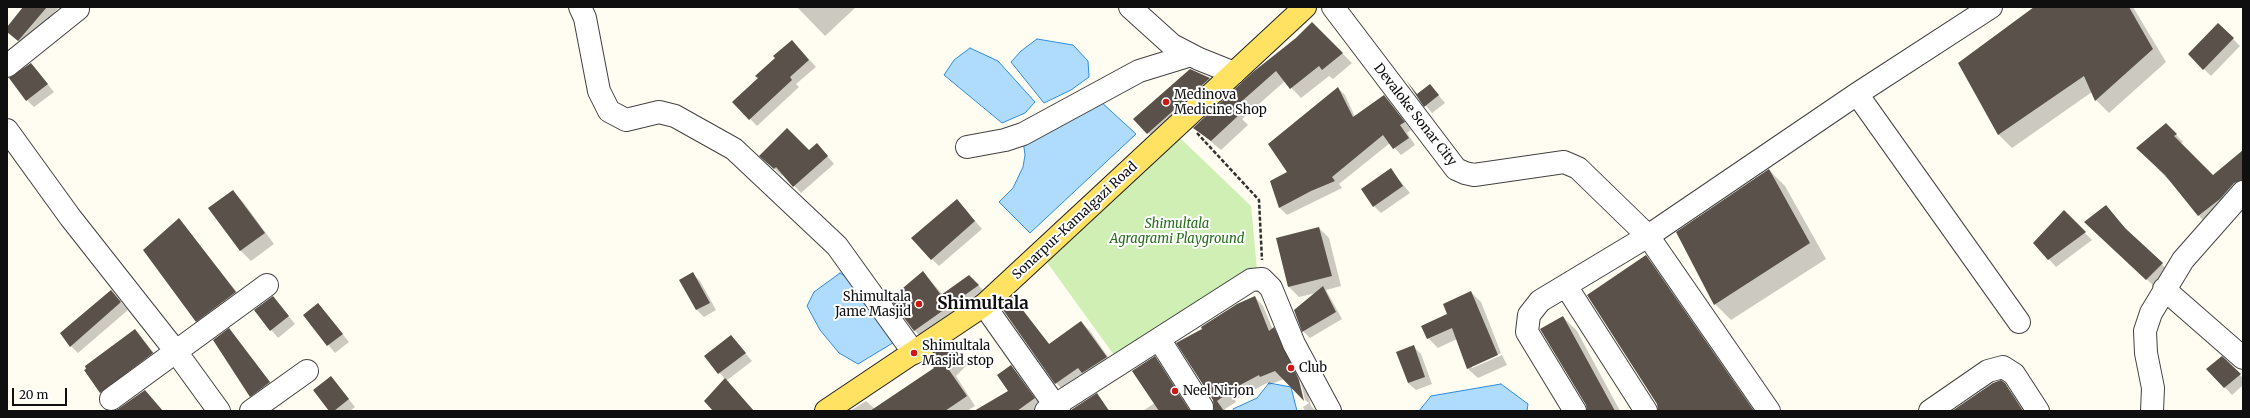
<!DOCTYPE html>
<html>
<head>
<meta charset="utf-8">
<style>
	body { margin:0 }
	#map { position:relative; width:2250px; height:418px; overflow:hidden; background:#fffdf1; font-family:Merriweather,serif }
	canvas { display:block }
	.frame { position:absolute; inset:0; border:8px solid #0f0f0f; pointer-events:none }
	.scale { position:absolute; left:12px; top:388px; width:55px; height:18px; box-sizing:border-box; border:2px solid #0f0f0f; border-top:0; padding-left:5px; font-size:12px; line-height:14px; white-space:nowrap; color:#0f0f0f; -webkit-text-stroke:3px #fff; paint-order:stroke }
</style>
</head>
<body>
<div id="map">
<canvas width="2250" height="418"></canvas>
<div class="frame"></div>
<div class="scale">20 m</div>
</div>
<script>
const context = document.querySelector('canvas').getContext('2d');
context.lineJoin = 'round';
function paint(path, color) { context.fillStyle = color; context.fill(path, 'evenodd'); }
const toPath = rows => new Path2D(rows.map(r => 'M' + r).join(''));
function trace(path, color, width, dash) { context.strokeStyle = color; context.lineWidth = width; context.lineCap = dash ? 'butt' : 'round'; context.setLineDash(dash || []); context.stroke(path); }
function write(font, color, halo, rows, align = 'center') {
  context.font = font + ' Merriweather,serif'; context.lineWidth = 4; context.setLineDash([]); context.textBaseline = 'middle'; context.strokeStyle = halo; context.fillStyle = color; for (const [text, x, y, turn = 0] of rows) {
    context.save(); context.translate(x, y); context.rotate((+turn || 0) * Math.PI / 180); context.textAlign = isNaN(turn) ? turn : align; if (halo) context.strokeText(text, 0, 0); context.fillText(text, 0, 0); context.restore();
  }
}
const green = toPath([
	[1177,135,1251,206,1257,269,1238,275,1114,355,1046,261]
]);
const water = toPath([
	[1037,39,1073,45,1088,61,1089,77,1071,90,1044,103,1011,62,1021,51,1037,39],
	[970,48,998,61,1035,102,1025,113,1002,123,944,75,954,60,970,48],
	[1099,100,1136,134,1030,233,999,202,1013,188,1023,167,1025,155,1023,140,1099,100],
	[840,273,851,280,896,341,858,364,839,353,820,330,807,306,814,292,840,273],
	[1269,383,1291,387,1297,411,1234,411,1233,409,1257,398,1269,383],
	[1501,384,1528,404,1527,411,1419,411,1431,396,1501,384]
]);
const shadow = toPath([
	[24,7,59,7,26,47,7,31],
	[797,7,856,7,825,36],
	[2036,7,2133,7,2166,62,2109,113,2096,100,2092,92,2012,148,1999,135,1960,64],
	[1312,23,1352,63,1333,79,1329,76,1301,98,1285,81,1242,119,1248,125,1221,150,1195,128],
	[2218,24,2240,46,2211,76,2189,54],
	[799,48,816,67,796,84,799,87,757,126,734,102,759,78,776,58],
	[31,64,54,92,34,107,27,100],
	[1191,70,1210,79,1222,91,1161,146,1135,119],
	[1430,85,1445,103,1432,113,1417,95],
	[1338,88,1345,95,1355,117,1384,96,1411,130,1407,133,1415,145,1401,155,1390,143,1339,184,1342,188,1287,215,1280,208,1271,182,1288,172],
	[2166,124,2183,142,2181,143,2213,176,2243,151,2243,189,2205,223,2180,192,2138,148],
	[809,151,824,152,834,164,801,193,783,174,782,176,761,156],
	[1391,170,1410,193,1381,213,1374,206],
	[1769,170,1785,186,1826,259,1731,320,1715,304,1677,232],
	[233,191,243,202,274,244,251,261,241,251,210,208],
	[2106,207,2130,234,2169,271,2154,286,2092,229],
	[964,208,982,229,939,266,932,259],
	[2064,212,2092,240,2056,267,2034,243],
	[179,219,243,300,204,328,196,321],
	[1319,228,1329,238,1341,286,1326,290,1342,319,1310,338,1303,331,1316,293,1299,297,1289,287],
	[1646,257,1662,273,1759,411,1659,411],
	[923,272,943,295,969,276,989,296,925,341,914,330],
	[693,274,700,281,716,310,704,317,697,310,680,280],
	[1471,292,1481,302,1501,353,1472,366,1472,368,1502,355,1507,365,1478,378,1468,369,1457,339,1438,348,1428,338,1448,315],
	[273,297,295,324,278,338,255,311],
	[1255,297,1263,306,1273,330,1282,337,1307,389,1311,406,1316,411,1305,411,1303,407,1309,403,1305,400,1299,375,1297,375,1303,397,1284,379,1269,385,1267,383,1235,400,1236,402,1225,409,1226,411,1213,411,1216,407,1203,330],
	[1012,298,1050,345,1081,322,1090,331,1115,367,1065,392,1056,383],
	[118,299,128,310,78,353,71,346],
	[318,304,349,342,335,353,304,315],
	[1563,317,1577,331,1620,411,1588,411],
	[135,330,160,360,108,400,86,370],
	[229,330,276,390,257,403,234,372,236,371],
	[731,336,752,361,726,381,754,411,714,411,725,379,706,357],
	[950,344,968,364,956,376,975,406,967,411,850,411,866,401,875,409,936,368],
	[1414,347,1421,354,1432,384,1416,390,1408,383],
	[1155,357,1162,365,1192,411,1143,411,1156,402],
	[2222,358,2243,378,2243,385,2232,395,2207,369],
	[1011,367,1041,406,1034,411,986,411,1010,391],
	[331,377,355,407,350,411,330,411],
	[2004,384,2028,411,1953,411],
	[1097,394,1110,411,1072,411]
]);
const building = toPath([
	[23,7,47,7,18,41,7,32,7,27],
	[2034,7,2129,7,2153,49,2095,101,2084,76,1998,135,1958,63],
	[1312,22,1343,53,1322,70,1319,66,1290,89,1276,71,1233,109,1239,115,1211,141,1193,128,1253,72,1296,38],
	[2218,23,2234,38,2203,70,2188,54],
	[792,40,809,60,790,77,792,80,749,120,732,102,758,78,755,76,775,58,773,56],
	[31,63,48,84,26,101,9,78],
	[1190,69,1210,78,1147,134,1133,119],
	[1406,80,1417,94,1430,84,1439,95,1424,107],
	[1338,87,1353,117,1384,95,1405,122,1400,125,1409,138,1393,149,1383,135,1332,177,1335,181,1311,191,1279,208,1270,181,1287,172,1268,144],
	[2166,123,2177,134,2174,136,2213,175,2243,150,2243,180,2234,183,2220,199,2198,216,2165,175,2136,148],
	[787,128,809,150,817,143,828,156,793,187,776,167,774,169,759,156],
	[1391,168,1403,186,1373,207,1361,189],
	[1769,169,1810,243,1714,305,1676,232],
	[233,190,265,233,240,251,208,208],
	[957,199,975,221,931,260,911,238],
	[2106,205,2125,228,2163,263,2146,280,2084,222],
	[2064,210,2086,232,2048,260,2033,243],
	[179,218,236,292,196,322,143,250],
	[1319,227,1332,276,1288,287,1276,238],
	[1646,255,1754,411,1658,411,1657,404,1587,295],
	[923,271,941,295,969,275,979,285,914,331,890,299],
	[693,272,710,303,696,310,679,280],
	[1323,286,1336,312,1302,332,1294,310],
	[111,290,121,302,70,347,60,333],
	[1471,291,1498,355,1467,369,1452,328,1427,339,1421,326,1447,314,1443,304],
	[273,296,289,316,270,331,254,310],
	[1012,296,1049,344,1081,321,1107,357,1082,373,1078,368,1055,384,1001,307],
	[1255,296,1269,331,1274,327,1299,380,1304,401,1275,371,1260,377,1259,375,1227,392,1228,393,1217,401,1224,411,1214,411,1213,400,1176,343,1202,329,1201,327,1237,304],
	[318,303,343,334,327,346,303,315],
	[1563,316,1615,411,1587,411,1586,405,1540,329],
	[229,328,270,382,250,397,213,340],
	[135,329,153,353,100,393,84,370,86,369,85,366],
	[731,335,746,353,718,374,704,356],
	[951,342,959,355,947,367,967,396,945,411,870,411,934,368,927,358],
	[1414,345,1425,377,1408,383,1396,352],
	[1155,356,1190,411,1159,411,1132,371],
	[2222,356,2241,374,2224,388,2206,369],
	[1011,365,1035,398,1017,411,974,411,1008,391,997,375],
	[331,376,349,399,334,411,329,411,313,390],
	[725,378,754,411,713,411,704,401],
	[2001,380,2005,383,2023,411,1952,411,1993,383],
	[145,390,163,411,114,411,118,409],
	[1097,393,1109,411,1071,411,1071,410]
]);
const path = toPath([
	[1197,133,1259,200,1262,260]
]);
const minor = toPath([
	[580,7,585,18,599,91,609,111,626,120,659,112,675,116,734,149,837,246,914,353],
	[1130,7,1172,45,1199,59,1234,73],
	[1333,7,1456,169,1465,173,1474,175,1564,162,1578,168,1648,236,1540,301,1529,315,1527,332,1575,411],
	[7,66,78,9],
	[1857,94,2019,322],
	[7,130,70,217,174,349,219,411],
	[967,147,1005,140,1023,134,1139,71,1191,55],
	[1566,286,1646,411],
	[2164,289,2243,358],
	[984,305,1059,411],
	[1159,339,1202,407],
	[111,399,267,285],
	[251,411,307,371],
	[1046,411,1251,280,1262,279,1271,288,1294,344,1330,411],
	[1769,411,1648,236,1857,94,1991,7],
	[1930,411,1988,371,2003,367,2014,374,2038,411],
	[2152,411,2153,388,2146,353,2145,331,2151,313,2183,260,2243,192]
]);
const major = toPath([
	[826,411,984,305,1305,7]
]);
const markers = [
	[1166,102,4,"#cf1816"],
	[919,304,4,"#cf1816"],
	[914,353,4,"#cf1816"],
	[1291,368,4,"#cf1816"],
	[1175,391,4,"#cf1816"]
];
const poiNames = [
	["Medinova",1174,95],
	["Medicine Shop",1174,110],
	["Shimultala",911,297,"right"],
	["Jame Masjid",911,312,"right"],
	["Shimultala",922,346],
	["Masjid stop",922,361],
	["Club",1299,368],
	["Neel Nirjon",1183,391]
];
const streetNames = [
	["Devaloke Sonar City",1415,115,52],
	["Sonarpur-Kamalgazi Road",1075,221,-43]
];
const parkNames = [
	["Shimultala",1177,224],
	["Agragrami Playground",1177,239]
];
const districtNames = [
	["Shimultala",983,304]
];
paint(green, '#d0efb5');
paint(water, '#afdbfd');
trace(water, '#2e8cdc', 1);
paint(shadow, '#0003');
paint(building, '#59514a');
trace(minor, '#424242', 24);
trace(major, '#202020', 24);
trace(path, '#313131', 2.5, [4, 2]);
trace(minor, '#fff', 22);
trace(major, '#ffe261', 22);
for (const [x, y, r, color] of markers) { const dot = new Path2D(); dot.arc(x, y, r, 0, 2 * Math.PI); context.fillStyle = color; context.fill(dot); trace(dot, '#fff', 1.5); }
write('13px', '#0f0f0f', '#fff', poiNames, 'left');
write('13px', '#0f0f0f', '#fff', streetNames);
write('italic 13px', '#246f17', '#fff', parkNames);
write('bold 17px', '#0f0f0f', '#fff', districtNames);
</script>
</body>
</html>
